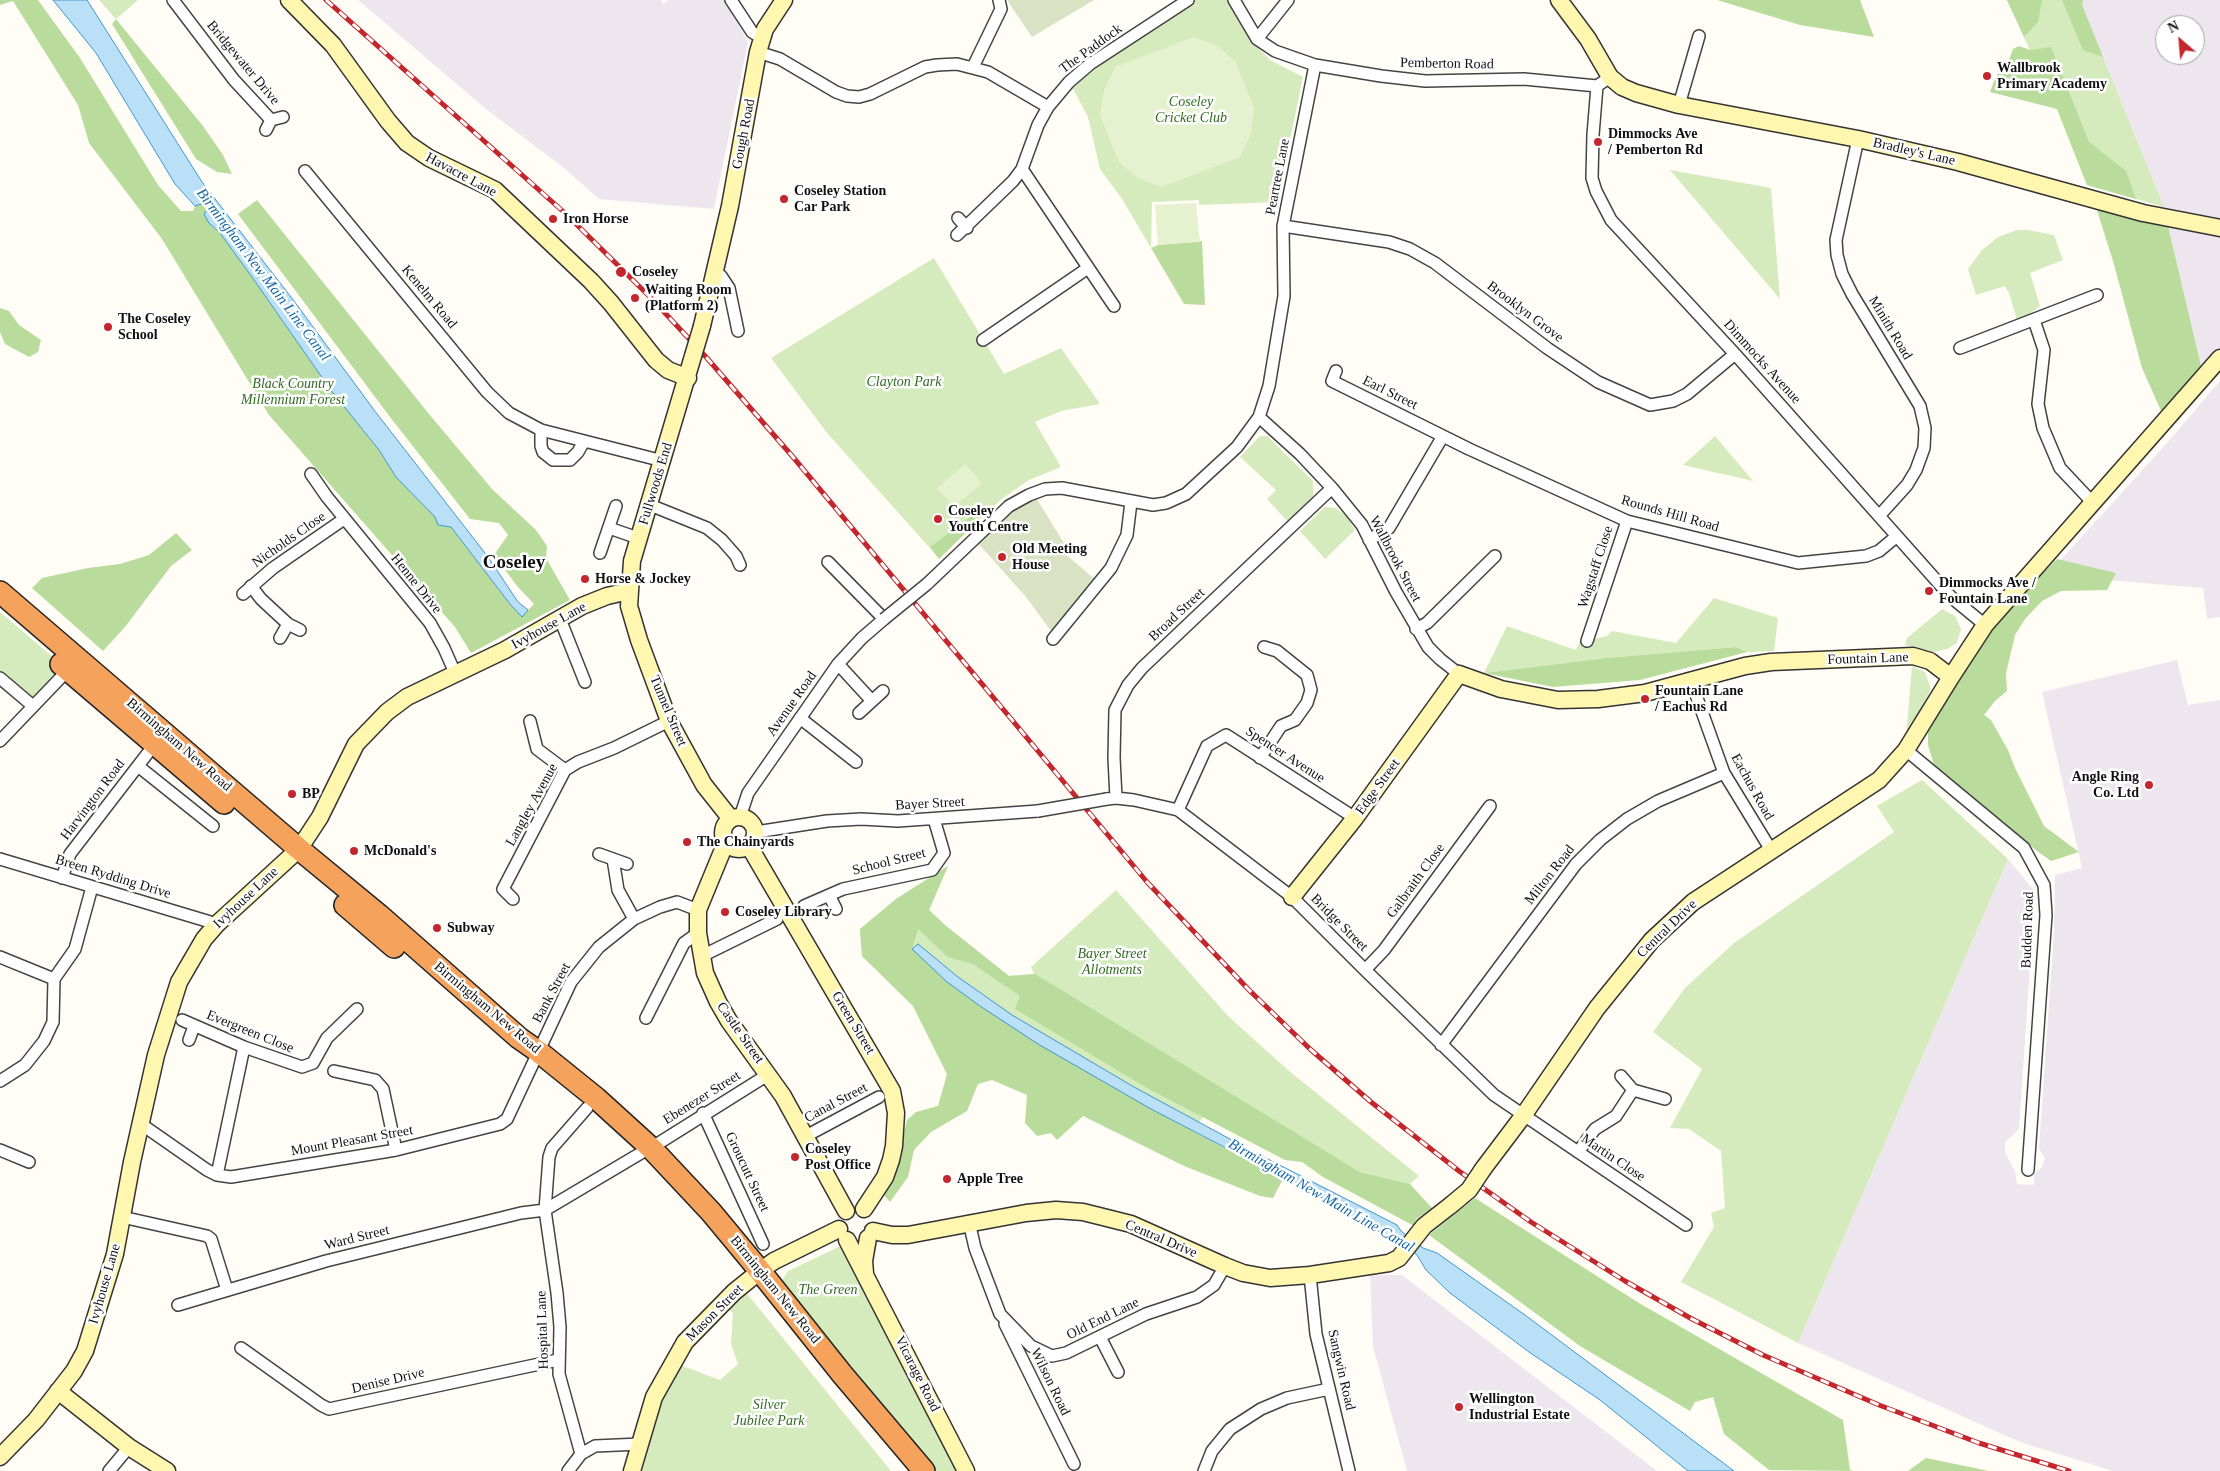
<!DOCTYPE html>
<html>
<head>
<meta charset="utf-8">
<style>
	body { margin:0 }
	#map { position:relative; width:2220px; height:1471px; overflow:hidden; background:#fffdf5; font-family:Georgia,serif }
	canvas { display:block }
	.north { position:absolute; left:2155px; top:15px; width:50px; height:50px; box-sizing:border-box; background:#fff; border:1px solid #a0a0a0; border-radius:50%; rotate:333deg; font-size:14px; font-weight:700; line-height:20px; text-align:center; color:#111 }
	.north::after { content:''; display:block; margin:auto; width:18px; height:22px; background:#c4262e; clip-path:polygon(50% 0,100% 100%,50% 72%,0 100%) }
</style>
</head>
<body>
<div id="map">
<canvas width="2220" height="1471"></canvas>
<div class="north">N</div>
</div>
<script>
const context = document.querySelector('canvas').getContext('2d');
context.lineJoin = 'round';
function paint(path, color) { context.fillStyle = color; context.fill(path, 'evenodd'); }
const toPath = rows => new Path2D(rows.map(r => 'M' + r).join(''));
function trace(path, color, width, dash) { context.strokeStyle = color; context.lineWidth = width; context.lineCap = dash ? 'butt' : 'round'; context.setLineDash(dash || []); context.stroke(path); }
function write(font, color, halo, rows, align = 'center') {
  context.font = font + ' Georgia,serif'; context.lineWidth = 5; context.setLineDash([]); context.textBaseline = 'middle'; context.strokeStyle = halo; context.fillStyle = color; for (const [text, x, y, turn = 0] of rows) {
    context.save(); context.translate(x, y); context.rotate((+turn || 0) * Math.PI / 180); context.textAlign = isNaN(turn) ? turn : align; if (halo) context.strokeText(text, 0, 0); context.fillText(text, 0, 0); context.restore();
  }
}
const industrial = toPath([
	[358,0,661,0,663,4,669,0,725,0,748,42,714,209,599,199,564,168,486,109],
	[2083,0,2220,0,2220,219,2164,207,2082,5],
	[2165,25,2195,25,2195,55,2165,55],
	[2168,226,2220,234,2220,350,2202,370],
	[2220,381,2220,617,2207,619,2203,588,2047,575,2166,444],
	[2177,660,2188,705,2220,700,2220,1471,2113,1471,2020,1442,1798,1343,2008,859,2033,889,2033,922,2019,1129,2005,1142,2005,1153,2015,1171,2017,1184,2034,1185,2034,1174,2042,1167,2045,1158,2039,1149,2054,932,2055,875,2082,868,2042,692],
	[1370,1275,1402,1275,1657,1471,1407,1471,1373,1347]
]);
const green = toPath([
	[99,0,138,0,116,19],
	[1194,0,1228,0,1251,41,1270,60,1303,77,1277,202,1199,205,1199,200,1152,202,1151,248,1122,199,1100,169,1088,117,1072,87,1138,36],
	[2007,0,2083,0,2082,5,2164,207,2087,185,2057,109],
	[1670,170,1771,188,1780,299],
	[2017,230,2028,230,2054,235,2063,260,2030,273,2040,306,2018,323,2009,293,2005,286,1976,295,1968,269,1982,250,1998,237],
	[934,258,1004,374,1061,348,1100,404,1061,411,1035,422,1061,467,1029,480,1003,498,938,557,827,433,771,358],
	[1260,436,1267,436,1313,481,1313,496,1288,522,1267,499,1276,490,1240,457],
	[1715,436,1753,481,1683,465],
	[1325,507,1336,508,1347,517,1355,530,1325,559,1300,531],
	[1714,598,1778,618,1774,651,1747,652,1736,647,1606,658,1484,673,1507,626,1576,650,1580,641,1589,645,1593,639,1607,636,1612,631,1676,643],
	[1942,609,1955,616,1961,629,1957,643,1947,649,1934,652,1905,645,1907,638],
	[0,612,68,670,33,706,0,678],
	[1912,666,1925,672,1931,689,1906,737],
	[1922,780,2008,859,1798,1343,1681,1282,1714,1227,1711,1213,1725,1208,1721,1151,1689,1129,1670,1128,1702,1069,1653,1032,1685,988,1734,943,1894,832,1877,806],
	[948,866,929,910,946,926,1009,976,1034,974,1031,967,1116,890,1229,1017,1288,1070,1419,1176,1410,1184,1360,1172,1225,1090,1170,1159,995,1045,947,1074,913,1006,862,956,860,929,896,899],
	[843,1245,959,1471,935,1471,779,1285,788,1271],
	[744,1290,891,1471,638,1471,660,1399,680,1365,720,1380,738,1364,731,1344,733,1314,725,1303]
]);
const forest = toPath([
	[0,0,38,0,80,58,158,185,181,211,193,211,195,206,204,202,208,209,209,223,220,233,252,277,330,389,379,450,396,477,435,517,438,525,450,526,510,604,522,616,534,604,517,586,494,555,508,535,499,523,470,519,390,417,238,214,257,200,429,414,492,489,536,530,547,546,546,558,570,600,471,653,455,627,269,415,162,239,89,143,78,105,13,1,0,5],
	[1717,0,1860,0,1874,37,1800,25],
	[2007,0,2042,0,2038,22,2024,37],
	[2062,0,2083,0,2082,5,2103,57,2083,50],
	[116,19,203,126,223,155,232,174,217,172,196,159,112,24],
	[2019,46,2030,50,2051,47,2089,142,2126,171,2136,199,2087,185,2057,109,1990,92,1996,76,2008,63,2013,49],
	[2095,204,2168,226,2202,370,2162,413,2142,368,2113,261],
	[1202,241,1205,305,1184,304,1151,248,1158,245],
	[0,308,9,311,19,325,41,340,38,352,29,357,5,344,0,332],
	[974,514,983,516,939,559,930,547],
	[176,533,192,550,171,566,125,627,103,651,32,588,42,578,88,568,120,564,149,555],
	[2057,559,2116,573,2107,590,2061,591,2042,601,2025,619,2015,635,2006,673,2007,691,1995,701,1984,715,1991,720,2008,750,2015,768,2044,826,2079,852,2051,861,2037,851,1934,765,1928,745,1928,732,1993,624],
	[1736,647,1747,652,1640,680,1553,687,1484,673,1606,658],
	[948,866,929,910,946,926,1009,976,1035,974,1360,1172,1410,1184,1432,1208,1416,1219,1414,1226,1323,1177,1302,1162,1285,1160,1147,1088,1015,1009,1020,996,973,964,948,957,918,929,912,949,1151,1109,1283,1179,1273,1198,1260,1196,1184,1166,1083,1116,1057,1140,1051,1133,1037,1136,1025,1123,1027,1095,992,1080,978,1084,967,1111,931,1132,914,1150,908,1177,890,1202,883,1194,893,1176,907,1120,916,1112,938,1106,947,1074,913,1006,862,956,860,929,896,899],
	[1475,1198,1639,1303,1843,1420,1850,1470,1854,1471,1769,1470,1724,1434,1713,1397,1695,1402,1690,1411,1580,1346,1429,1235],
	[1926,1458,1989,1471,1908,1471]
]);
const cemetery = toPath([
	[1007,0,1094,0,1032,37],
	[1035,496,1067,548,1064,553,1097,581,1051,631,1026,597,977,542,1012,511]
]);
const pitch = toPath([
	[1194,37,1217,46,1236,62,1254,108,1251,134,1240,157,1161,187,1138,178,1119,162,1100,116,1104,90,1115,67],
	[1196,203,1200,242,1158,245,1155,205],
	[965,464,982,483,954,507,937,488]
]);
const water = toPath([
	[53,0,87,0,202,182,294,301,374,410,488,557,518,602,528,610,522,617,510,604,451,527,438,525,435,517,396,477,379,450,330,389,252,277,220,233,209,223,204,214,208,209,204,203,195,206,175,184,96,53,53,0],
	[918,944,958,977,1012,1015,1134,1087,1254,1152,1397,1225,1401,1231,1423,1248,1437,1253,1525,1315,1734,1471,1688,1471,1600,1400,1529,1352,1450,1293,1426,1270,1417,1255,1397,1239,1385,1235,1330,1206,1326,1200,1151,1109,1038,1044,980,1006,947,982,912,949,918,944]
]);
const street = toPath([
	[173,0,234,80,271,120],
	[731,0,752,32,762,38],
	[1234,0,1257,39,1275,51,1315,65,1381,76,1425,81,1524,79,1597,86,1610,77],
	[1257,39,1288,0],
	[758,52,780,59,836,92,847,96,859,97,870,94,925,67,937,65,957,64,988,72,1048,107],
	[973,67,1001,9,999,0],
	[1597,86,1593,135,1592,178,1596,191,1611,220,1735,354,1951,597,1985,625],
	[1679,105,1699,36],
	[266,130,271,120,283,117],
	[1858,139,1836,240,1837,255,1842,274,1852,294,1920,406,1925,428,1924,448,1916,470,1907,485,1879,516],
	[1022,169,1114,306],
	[305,171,487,392,509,413,541,430,663,461],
	[958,218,967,228],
	[1283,226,1389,242,1410,249,1435,263,1547,348,1598,382,1650,405,1673,401,1687,394,1735,354],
	[957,235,1013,181,1022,169,1038,125,1048,107,1069,82,1090,64,1188,0],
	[715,273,721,276,729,288,738,331],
	[2034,320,2044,350,2038,404,2043,428,2060,468,2093,503],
	[983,340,1088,268],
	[1960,348,2097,295],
	[1336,371,1332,381,1469,449,1627,521,1798,563,1866,556,1879,551,1897,536],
	[1259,417,1300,454,1332,488,1362,525,1396,592,1428,647,1440,659,1459,674],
	[541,430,541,446,543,452,553,460,570,460,578,452,584,441],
	[311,474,327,497,430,623,444,648,455,673],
	[650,505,707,528,722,540,736,556,740,565],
	[609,528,638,538],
	[1369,540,1389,528,1443,436],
	[600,553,616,506],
	[927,584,1009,506,1029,495,1045,489,1062,488,1153,505,1166,503,1186,494,1237,447,1259,417,1269,386,1284,296,1283,226,1315,65],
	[251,586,261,599,288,624,300,630],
	[243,594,273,568,344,519],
	[560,619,585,682],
	[1416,629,1427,623,1495,556],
	[280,638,288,624],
	[1053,639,1111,568,1127,535,1131,502],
	[1587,641,1627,521],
	[838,664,872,701],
	[0,678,33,706],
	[1691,681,1724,773,1771,850],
	[859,713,883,691],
	[800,718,856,762],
	[530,721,537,749,565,770],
	[0,741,68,670],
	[1906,750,2024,848,2044,885,2046,915,2028,1170],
	[1260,758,1281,726,1295,720,1307,703,1311,690,1307,675,1277,651,1264,647],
	[138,766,213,826],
	[1116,798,1114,758,1115,710,1128,685,1142,668,1332,488],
	[1107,799,1116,798,1134,800,1178,810,1292,897,1365,970,1494,1095,1686,1225],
	[1178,810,1207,746,1226,735,1355,818],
	[740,817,748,793,838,664,862,638,884,619,828,562],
	[756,832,827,821,861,819,898,821,1038,811],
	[599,854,627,864],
	[0,859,217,924],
	[613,859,618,890,634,919],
	[62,878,70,854,154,745],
	[829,895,836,909],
	[513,899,503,889,565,770,578,762,614,748,669,721],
	[804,906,843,889,932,870,944,853,934,819],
	[702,956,777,919],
	[0,957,54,979],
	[1365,970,1384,950,1490,806],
	[646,1018,684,943,698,933],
	[182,1020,244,1047,302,1067,313,1063,327,1038,357,1009],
	[189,1040,194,1026],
	[1441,1045,1576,864,1600,840,1627,819,1658,801,1724,773],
	[334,1071,375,1080,383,1089,396,1150],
	[1621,1076,1633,1090,1665,1099],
	[0,1081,25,1065,44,1041,53,1022,54,979,75,949,92,887],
	[703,1113,763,1244],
	[141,1124,207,1170,217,1175,231,1177,396,1150,500,1124,507,1119,571,982,599,947,634,919,660,907,677,902,698,910],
	[806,1136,879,1097],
	[651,1148,769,1074],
	[0,1150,29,1162],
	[1578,1152,1595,1129,1616,1116,1633,1090],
	[217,1175,244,1047],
	[122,1217,207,1236,211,1239,227,1290],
	[969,1222,975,1248,1000,1314,1031,1346,1052,1356,1066,1353,1146,1314,1197,1297,1214,1285,1225,1266],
	[1310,1275,1316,1334,1349,1471],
	[178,1305,326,1261,521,1213,545,1210,641,1153],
	[1005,1324,1074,1464],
	[1100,1337,1118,1372],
	[241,1348,321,1405,329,1409,558,1360],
	[581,1454,595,1446,640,1444],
	[109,1471,129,1447],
	[568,1471,581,1454,559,1374,560,1327,557,1293,545,1210,549,1157,552,1148,587,1108],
	[1204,1471,1212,1451,1230,1429,1261,1409,1287,1398,1329,1389]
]);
const secondary = toPath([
	[289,0,333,45,388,121,407,143,429,158,495,190,591,281,611,303,656,360,668,370,688,378],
	[1559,0,1588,39,1610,77,1622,87,1636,93,1679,105,1858,139,1958,162,2143,213,2220,228],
	[702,326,730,206,758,52,765,29,784,0],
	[693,356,632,561,629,606,639,640,669,721,704,785,731,819],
	'723 833a16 16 0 1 1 32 0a16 16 0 1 1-32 0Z',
	[726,842,698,910,698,933,705,973,718,1002,729,1021,783,1096,846,1211],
	[749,846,892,1091,896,1113,894,1146,891,1160,885,1177,864,1209],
	[1292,897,1355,818,1459,674,1501,689,1558,700,1598,699,1645,693,1745,666,1771,662,1913,656,1930,661,1951,677,1985,625,2220,358],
	[1483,1169,1523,1116,1597,1008,1652,940,1693,902,1879,780,1906,750,1951,677],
	[873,1231,892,1235,908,1235,1026,1213,1056,1210,1083,1212,1131,1224,1225,1266,1243,1273,1270,1278,1310,1275,1389,1263,1399,1258,1424,1226,1451,1205],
	[847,1240,966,1471],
	[865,1273,864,1261,868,1238],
	[58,1391,129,1447,167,1471],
	[0,1457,36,1420,74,1371,85,1351,115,1254,132,1162,156,1055,179,982,204,939,217,924,299,849,320,817,356,744,387,712,407,697,505,650,582,606,607,596,629,591],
	[632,1471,654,1397,685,1342,734,1292,760,1271,774,1261,839,1229]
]);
const highway = toPath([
	[0,592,299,849,379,915,519,1038,539,1052,596,1098,651,1148,711,1212,760,1271,842,1374,924,1471],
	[61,664,224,803],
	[345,905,394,947]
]);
const rail = toPath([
	[326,0,567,215,650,297,706,357,793,457,1147,882,1249,990,1310,1049,1371,1102,1459,1171,1531,1222,1625,1281,1692,1319,1763,1355,1879,1405,1979,1443,2069,1471]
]);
const streetBridge = toPath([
	[884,619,927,584],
	[1038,811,1107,799]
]);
const secondaryBridge = toPath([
	[693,356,702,326],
	[1451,1205,1469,1190,1483,1169]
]);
const markers = [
	[1987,76,5,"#c4262e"],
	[1598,142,5,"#c4262e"],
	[784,199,5,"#c4262e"],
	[553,219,5,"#c4262e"],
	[621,272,6,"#c4262e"],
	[635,298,5,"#c4262e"],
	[108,327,5,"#c4262e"],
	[938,519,5,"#c4262e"],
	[1002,557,5,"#c4262e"],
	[585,579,5,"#c4262e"],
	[1929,591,5,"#c4262e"],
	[1645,699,5,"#c4262e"],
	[2149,785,5,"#c4262e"],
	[292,794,5,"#c4262e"],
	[687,842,5,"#c4262e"],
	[354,851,5,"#c4262e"],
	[725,912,5,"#c4262e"],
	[437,928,5,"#c4262e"],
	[795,1157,5,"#c4262e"],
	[947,1179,5,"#c4262e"],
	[1459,1407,5,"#c4262e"]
];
const streetNames = [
	["The Paddock",1091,49,-36],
	["Bridgewater Drive",243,63,50],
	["Pemberton Road",1447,64,1],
	["Gough Road",744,134,-79],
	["Bradley's Lane",1914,152,13],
	["Havacre Lane",461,175,28],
	["Peartree Lane",1278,177,-79],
	["Kenelm Road",429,297,50],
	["Brooklyn Grove",1525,312,37],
	["Minith Road",1890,328,59],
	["Dimmocks Avenue",1762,362,48],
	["Earl Street",1390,393,26],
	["Fullwoods End",656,484,-73],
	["Rounds Hill Road",1670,514,16],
	["Nicholds Close",289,540,-35],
	["Wallbrook Street",1395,559,62],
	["Wagstaff Close",1596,567,-72],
	["Henne Drive",416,584,51],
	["Broad Street",1177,615,-43],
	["Ivyhouse Lane",549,626,-29],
	["Fountain Lane",1868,659,-2],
	["Avenue Road",792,704,-55],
	["Tunnel Street",668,711,67],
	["Birmingham New Road",179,745,41],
	["Spencer Avenue",1285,755,33],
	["Edge Street",1378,787,-54],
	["Eachus Road",1752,787,61],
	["Harvington Road",93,800,-53],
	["Bayer Street",930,804,-3],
	["Langley Avenue",532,805,-61],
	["School Street",889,862,-14],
	["Milton Road",1550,875,-52],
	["Breen Rydding Drive",113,877,17],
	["Galbraith Close",1416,881,-54],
	["Ivyhouse Lane",246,898,-43],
	["Bridge Street",1339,923,45],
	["Central Drive",1667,929,-44],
	["Budden Road",2028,930,-88],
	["Bank Street",552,993,-62],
	["Birmingham New Road",487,1008,40],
	["Green Street",853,1023,59],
	["Evergreen Close",250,1032,22],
	["Castle Street",740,1033,55],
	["Ebenezer Street",702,1098,-32],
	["Canal Street",836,1103,-28],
	["Mount Pleasant Street",352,1141,-10],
	["Martin Close",1613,1158,34],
	["Groucutt Street",747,1172,65],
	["Ward Street",357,1238,-14],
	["Central Drive",1161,1239,23],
	["Ivyhouse Lane",105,1284,-74],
	["Birmingham New Road",775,1290,51],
	["Mason Street",715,1313,-45],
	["Old End Lane",1103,1319,-26],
	["Hospital Lane",543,1330,-92],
	["Sangwin Road",1341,1370,77],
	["Vicarage Road",917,1374,63],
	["Denise Drive",388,1381,-13],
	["Wilson Road",1050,1382,64]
];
const poiNames = [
	["Wallbrook",1997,68],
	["Primary Academy",1997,84],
	["Dimmocks Ave",1608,134],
	["/ Pemberton Rd",1608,150],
	["Coseley Station",794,191],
	["Car Park",794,207],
	["Iron Horse",563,219],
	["Coseley",632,272],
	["Waiting Room",645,290],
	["(Platform 2)",645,306],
	["The Coseley",118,319],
	["School",118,335],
	["Coseley",948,511],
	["Youth Centre",948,527],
	["Old Meeting",1012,549],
	["House",1012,565],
	["Horse & Jockey",595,579],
	["Dimmocks Ave /",1939,583],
	["Fountain Lane",1939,599],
	["Fountain Lane",1655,691],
	["/ Eachus Rd",1655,707],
	["Angle Ring",2139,777,"right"],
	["Co. Ltd",2139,793,"right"],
	["BP",302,794],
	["The Chainyards",697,842],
	["McDonald's",364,851],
	["Coseley Library",735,912],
	["Subway",447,928],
	["Coseley",805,1149],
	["Post Office",805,1165],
	["Apple Tree",957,1179],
	["Wellington",1469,1399],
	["Industrial Estate",1469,1415]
];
const parkNames = [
	["Coseley",1191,102],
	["Cricket Club",1191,118],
	["Clayton Park",904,382],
	["Black Country",293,384],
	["Millennium Forest",293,400],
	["Bayer Street",1112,954],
	["Allotments",1112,970],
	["The Green",828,1290],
	["Silver",769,1405],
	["Jubilee Park",769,1421]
];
const waterNames = [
	["Birmingham New Main Line Canal",263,275,53],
	["Birmingham New Main Line Canal",1321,1196,30]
];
const districtNames = [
	["Coseley",514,563]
];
paint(industrial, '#eee6ef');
paint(green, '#d5ebbd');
paint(forest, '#b9dc9c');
paint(cemetery, '#d9e3c4');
paint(pitch, '#e6f2cf');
paint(water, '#b9e0f7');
trace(water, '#3f96cf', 1);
trace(street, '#444', 14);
trace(secondary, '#333', 19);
trace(highway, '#222', 24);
trace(street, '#fff', 11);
trace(secondary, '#fff6b0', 16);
trace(highway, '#f5a25d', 21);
trace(rail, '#c4262e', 5);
trace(rail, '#fff', 3, [9]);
trace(streetBridge, '#444', 14, []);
trace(secondaryBridge, '#333', 19, []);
trace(streetBridge, '#fff', 11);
trace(secondaryBridge, '#fff6b0', 16);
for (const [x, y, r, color] of markers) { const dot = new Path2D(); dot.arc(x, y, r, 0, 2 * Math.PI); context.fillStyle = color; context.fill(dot); trace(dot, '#fff', 2); }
write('14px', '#111', '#fff', streetNames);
write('bold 14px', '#111', '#fff', poiNames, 'left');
write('italic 14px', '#2f6b1f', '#fff', parkNames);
write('italic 15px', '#1768a6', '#fff', waterNames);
write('bold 19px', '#111', '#fff', districtNames);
</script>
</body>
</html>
